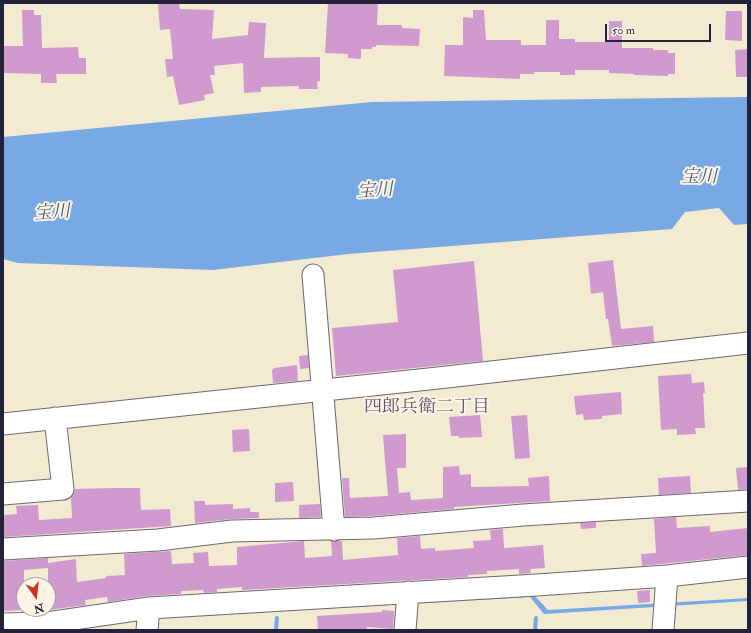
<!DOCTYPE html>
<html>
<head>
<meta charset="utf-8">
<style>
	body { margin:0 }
	#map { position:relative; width:751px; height:633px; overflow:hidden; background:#f2ebd2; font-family:"IM FELL Double Pica",serif }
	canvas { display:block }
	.frame { position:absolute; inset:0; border:4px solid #22223b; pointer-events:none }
	.north { position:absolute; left:16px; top:577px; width:40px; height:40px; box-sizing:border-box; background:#fcf5e5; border:1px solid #a5a1a1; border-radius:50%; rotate:165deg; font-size:11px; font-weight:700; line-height:16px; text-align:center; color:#22223b }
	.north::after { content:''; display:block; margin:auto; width:14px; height:18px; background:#c8321e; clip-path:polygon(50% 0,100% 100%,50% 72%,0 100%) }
	.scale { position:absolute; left:605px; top:24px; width:106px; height:18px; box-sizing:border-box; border:2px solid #22223b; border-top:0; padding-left:5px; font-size:12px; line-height:14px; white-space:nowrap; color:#22223b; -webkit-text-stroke:3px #fcf5e5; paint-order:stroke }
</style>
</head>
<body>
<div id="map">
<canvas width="751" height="633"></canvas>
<div class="frame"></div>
<div class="north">N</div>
<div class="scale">50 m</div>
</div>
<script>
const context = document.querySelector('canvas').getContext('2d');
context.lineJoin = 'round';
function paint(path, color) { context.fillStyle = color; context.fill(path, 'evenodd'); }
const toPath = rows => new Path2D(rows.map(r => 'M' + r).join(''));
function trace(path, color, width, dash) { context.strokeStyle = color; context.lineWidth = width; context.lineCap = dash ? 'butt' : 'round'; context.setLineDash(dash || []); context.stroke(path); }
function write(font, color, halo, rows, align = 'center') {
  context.font = font + ' "IM FELL Double Pica","Noto Serif JP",serif'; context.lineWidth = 4; context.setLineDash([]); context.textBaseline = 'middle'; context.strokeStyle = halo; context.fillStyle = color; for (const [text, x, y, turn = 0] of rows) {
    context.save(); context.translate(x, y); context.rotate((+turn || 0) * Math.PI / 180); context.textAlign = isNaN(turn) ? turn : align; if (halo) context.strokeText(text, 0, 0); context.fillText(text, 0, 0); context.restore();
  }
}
const water = toPath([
	[748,97,748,224,734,225,719,208,685,212,672,229,348,254,213,270,18,263,3,259,3,137,372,102],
	[533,594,548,610,748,598,748,601,544,614,530,597,160,618,61,630,160,613]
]);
const stream = toPath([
	[276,630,277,618],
	[535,630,536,618]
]);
const building = toPath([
	[158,3,179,3,180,9,214,10,212,39,248,35,249,22,266,23,264,58,320,57,320,81,317,82,318,89,299,89,299,86,261,87,261,92,244,93,243,63,214,66,215,75,210,75,214,93,204,95,205,100,179,105,173,76,167,77,165,59,173,59,170,29,160,30],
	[328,3,378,3,377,25,402,25,402,28,420,29,419,46,376,45,376,47,372,47,372,49,361,49,361,59,348,58,348,54,325,53],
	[22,10,34,10,34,15,41,15,42,48,78,47,79,58,86,58,86,74,56,74,57,83,41,83,41,74,3,73,3,46,23,46],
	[473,10,484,10,486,40,521,40,521,45,546,45,546,20,559,20,559,39,575,39,575,42,609,42,609,21,622,21,622,48,653,48,653,50,668,50,668,53,675,53,675,74,668,74,668,76,634,75,634,74,609,73,609,70,575,70,575,75,560,75,560,72,534,72,534,74,520,74,520,79,444,76,445,45,463,45,463,17,473,18],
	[726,11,742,11,742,41,725,40],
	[748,49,748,77,736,77,735,50],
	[613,260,621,329,653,326,654,342,612,346,608,319,606,319,603,292,591,294,588,263],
	[474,261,483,361,336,376,332,328,398,322,393,270],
	[308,355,309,368,300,369,299,356],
	[297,365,298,381,273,383,272,370,274,368],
	[691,374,692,383,704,382,705,393,703,393,705,428,695,428,696,434,677,435,677,429,661,430,658,376],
	[621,392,622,414,602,416,602,419,584,420,583,414,576,415,574,396],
	[480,415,482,437,459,438,459,436,451,436,449,417],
	[527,415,530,458,515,459,511,416],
	[249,429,250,451,233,452,232,430],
	[406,434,406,468,397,468,399,493,410,492,411,500,443,498,443,467,459,466,460,475,471,474,471,487,529,486,528,478,549,476,550,501,454,507,454,509,373,516,345,517,342,478,349,478,350,498,388,496,383,435],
	[748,467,748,489,738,490,736,468],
	[690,476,691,493,659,495,658,478],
	[293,482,294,501,275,502,275,483],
	[115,488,140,488,141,510,170,509,171,526,3,537,3,515,17,514,16,506,38,505,39,520,72,518,71,498,75,489],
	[194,501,205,501,205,505,233,504,233,509,250,508,250,512,259,512,259,518,231,519,195,523],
	[320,504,321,517,299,518,299,505],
	[676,517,677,528,710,526,710,532,748,528,748,555,642,566,641,554,656,553,654,519],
	[596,522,596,528,581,529,580,523],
	[503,529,504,548,543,545,545,568,530,569,531,573,519,574,519,569,487,571,487,574,468,575,468,577,242,590,242,587,217,589,217,592,204,593,203,590,181,591,181,594,147,596,108,602,107,597,85,600,86,605,48,610,48,568,24,570,24,610,3,611,3,561,48,558,48,563,76,559,77,582,106,578,106,576,125,575,124,554,171,551,172,564,194,563,193,553,208,552,209,566,237,565,237,547,304,541,305,558,332,556,331,541,342,541,343,560,398,555,397,538,420,536,421,549,435,548,435,551,474,548,473,541,491,540,490,530],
	[650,590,650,602,638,603,637,591],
	[382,610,394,611,393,629,367,627,367,630,318,630,317,616,382,612]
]);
const minor = toPath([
	[313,275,334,530],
	[3,424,438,378,748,343],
	[3,494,63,489,55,418],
	[3,549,158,540,232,531,374,528,523,515,748,501],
	[3,624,47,623,149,608,537,585,667,576,748,567],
	[147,630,149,608],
	[405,630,408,592],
	[663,630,667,576]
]);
const waterNames = [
	["宝川",699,178],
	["宝川",375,192,-4],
	["宝川",52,214,-4]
];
const neighbourhoodNames = [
	["四郎兵衛二丁目",427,408]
];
paint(water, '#78a9e3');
trace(stream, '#78a9e3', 4);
paint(building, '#d09acf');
trace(minor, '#6b6870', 23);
trace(minor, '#fff', 21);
write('italic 18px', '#44587e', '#fcf5e5', waterNames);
write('18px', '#5f4c6f', '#fcf5e5', neighbourhoodNames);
</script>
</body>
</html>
